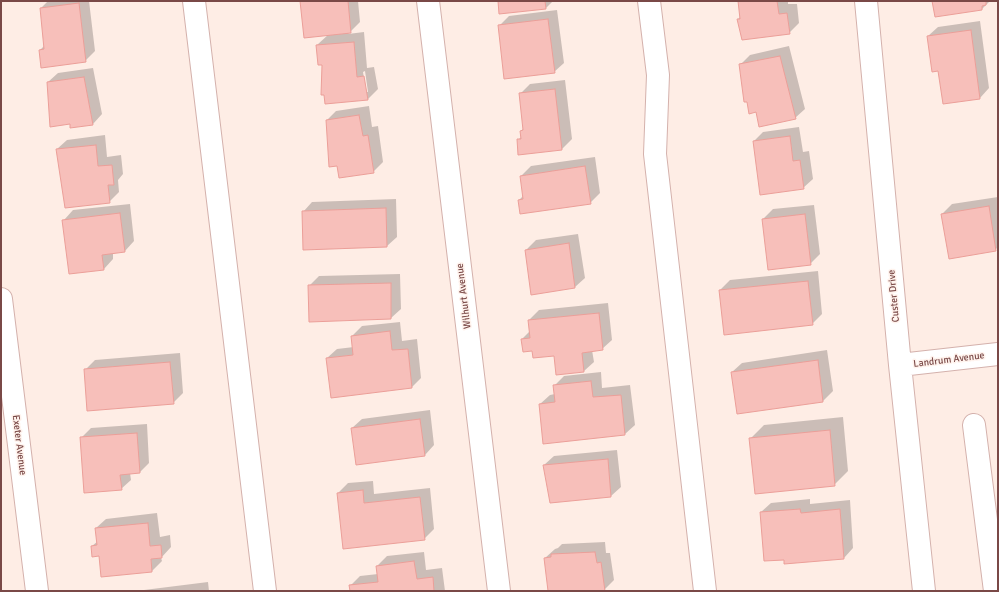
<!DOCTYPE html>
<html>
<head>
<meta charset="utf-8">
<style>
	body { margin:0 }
	#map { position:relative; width:999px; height:592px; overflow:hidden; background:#feede5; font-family:Signika,sans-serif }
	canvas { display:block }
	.frame { position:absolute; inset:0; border:2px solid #7a4947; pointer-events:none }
</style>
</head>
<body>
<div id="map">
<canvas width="999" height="592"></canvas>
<div class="frame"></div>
</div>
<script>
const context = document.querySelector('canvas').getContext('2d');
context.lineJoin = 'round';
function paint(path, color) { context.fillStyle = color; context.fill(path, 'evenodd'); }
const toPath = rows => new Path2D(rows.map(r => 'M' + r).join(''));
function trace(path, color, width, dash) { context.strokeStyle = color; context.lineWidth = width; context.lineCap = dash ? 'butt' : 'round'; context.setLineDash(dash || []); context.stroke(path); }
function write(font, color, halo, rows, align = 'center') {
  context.font = font + ' Signika,sans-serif'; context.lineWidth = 3; context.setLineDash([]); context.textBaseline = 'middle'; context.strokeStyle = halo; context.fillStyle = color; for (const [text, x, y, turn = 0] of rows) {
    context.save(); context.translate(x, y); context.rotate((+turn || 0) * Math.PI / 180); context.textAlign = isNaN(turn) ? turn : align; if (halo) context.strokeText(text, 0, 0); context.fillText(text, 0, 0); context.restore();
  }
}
const shadow = toPath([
	[48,1,89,1,95,51,85,61,40,50,45,45,41,8],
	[301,1,358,1,360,22,348,34,364,32,367,68,374,67,378,89,368,99,326,102,323,64,317,45,329,34],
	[365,71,368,92,366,92,363,72],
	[499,1,553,1,546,8],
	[739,1,788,1,788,4,797,4,799,23,789,33,738,19,740,17],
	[933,1,990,1,982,9],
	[557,10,564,63,554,72,499,26,509,16],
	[980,21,989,88,980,98,939,70,928,36,938,27],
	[789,46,805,109,795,118,757,111,740,65,750,55],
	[93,68,102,114,93,124,71,123,48,82,58,73],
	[565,80,572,139,562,149,519,154,518,140,522,136,521,131,524,128,520,94,530,84],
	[369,106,372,127,378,126,383,162,373,172,327,120,336,111],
	[799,127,803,152,809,151,813,179,803,188,754,141,763,132],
	[105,135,107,157,121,155,123,174,118,180,119,192,109,202,57,149,67,140],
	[595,157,600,193,590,203,519,200,524,195,521,176,531,166],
	[998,197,998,247,995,250,942,214,952,204],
	[396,199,397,237,387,246,303,212,312,202],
	[130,204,134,241,125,251,113,252,113,259,104,269,64,220,73,210],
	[814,205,820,254,810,264,763,219,773,209],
	[578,234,585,278,575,287,532,294,526,250,536,240],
	[818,271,822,314,812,324,720,290,730,280],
	[400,274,401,309,391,318,309,286,319,276],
	[608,303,612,340,602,349,592,350,594,362,584,371,557,374,555,355,533,349,522,339,530,331,529,320,539,310],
	[400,322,402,341,417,339,421,378,412,387,327,358,337,349,354,347,352,336,362,326],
	[827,350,833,391,823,401,732,372,742,363],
	[180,353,183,393,173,403,85,370,95,360],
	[601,372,602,388,630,385,635,425,625,434,540,404,550,395,555,394,554,386,564,376],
	[430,410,434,445,425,455,352,428,362,419],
	[843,417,848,471,834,485,750,439,764,425],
	[147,424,149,463,140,472,130,473,131,480,121,489,81,438,91,428],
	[617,450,621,487,611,496,551,502,544,465,554,456],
	[373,481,374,494,430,488,434,529,424,539,338,493,348,483],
	[810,499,810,504,850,500,853,548,844,558,785,558,761,512,771,503],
	[157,513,160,537,170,535,171,547,161,558,162,561,152,571,100,555,92,546,98,541,96,528,106,519],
	[605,542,606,553,610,553,614,580,604,590,555,591,545,558,555,549,558,548,562,544],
	[424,552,426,570,442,568,445,591,351,591,350,586,360,576,378,574,377,566,387,556],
	[208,582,209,591,136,591]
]);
const building = toPath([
	[300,1,348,1,351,33,304,38,300,1],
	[498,1,545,1,546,9,499,14,498,1],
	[738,1,777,1,779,14,787,13,790,34,742,40,737,19,740,19,738,1],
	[932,1,986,1,986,5,982,6,982,10,935,17,932,1],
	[79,3,86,62,41,68,39,50,44,49,40,8,79,3],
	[548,19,555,73,504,79,498,25,548,19],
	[971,30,980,99,943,104,938,71,932,72,927,36,971,30],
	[354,42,357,77,364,76,368,100,325,104,324,95,321,95,322,65,318,65,316,45,354,42],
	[780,56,796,119,759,127,756,112,749,114,747,102,744,102,739,64,780,56],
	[84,77,93,125,70,128,70,124,50,127,47,82,84,77],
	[555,89,562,150,518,155,517,139,521,139,520,131,523,130,519,93,555,89],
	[359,115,363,136,368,135,374,173,339,178,337,166,329,167,326,120,359,115],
	[790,136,793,161,800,160,804,189,760,195,753,141,790,136],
	[96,145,98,166,112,165,114,185,108,185,110,203,65,208,56,149,96,145],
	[585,166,591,204,520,214,518,200,523,199,520,176,585,166],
	[989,206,996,251,949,259,941,214,989,206],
	[386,208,387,247,303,250,302,211,386,208],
	[120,213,125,252,102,255,104,270,69,274,62,220,120,213],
	[805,214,811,265,768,270,762,219,805,214],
	[569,243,575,288,531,295,525,250,569,243],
	[808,281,813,325,724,335,719,290,808,281],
	[391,283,391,319,309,322,308,285,391,283],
	[599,313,603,350,582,353,584,372,556,375,554,356,533,358,532,351,523,352,521,339,530,338,528,320,599,313],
	[390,331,392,350,408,349,412,388,331,398,326,358,353,355,351,336,390,331],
	[818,360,823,402,737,414,731,372,818,360],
	[170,362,174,404,87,411,84,369,170,362],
	[591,381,593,397,621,395,625,435,543,444,539,404,555,402,553,385,591,381],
	[420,419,425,456,356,465,351,428,420,419],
	[830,430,835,486,755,494,749,438,830,430],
	[137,433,140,473,120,475,122,490,84,493,80,437,137,433],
	[608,459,611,497,550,503,543,465,608,459],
	[363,490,364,503,420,497,425,540,343,549,337,493,363,490],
	[800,509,801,513,840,509,844,559,784,564,784,560,764,561,760,512,800,509],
	[148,523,150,546,161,545,162,558,151,559,152,572,101,577,99,556,92,557,91,546,97,545,95,528,148,523],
	[595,552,597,563,601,562,605,591,548,591,544,558,551,557,551,554,595,552],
	[414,561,417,579,433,577,434,591,350,591,349,585,378,582,376,566,414,561]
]);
const minor = toPath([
	[194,1,265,591],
	[428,1,499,591],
	[649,1,658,75,655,154,705,591],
	[866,1,900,365,924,591],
	[1,299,37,591],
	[900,365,998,354],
	[974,425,995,591]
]);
const streetNames = [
	["Wilhurt Avenue",464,296,-97],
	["Custer Drive",894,296,-95],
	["Landrum Avenue",949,360,-7],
	["Exeter Avenue",19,445,83]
];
paint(shadow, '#0003');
paint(building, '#f7bfba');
trace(building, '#eb9e98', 1);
trace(minor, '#d4b1ac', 24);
trace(minor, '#fff', 22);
write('10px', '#7a4947', '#fff3ed', streetNames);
</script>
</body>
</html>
